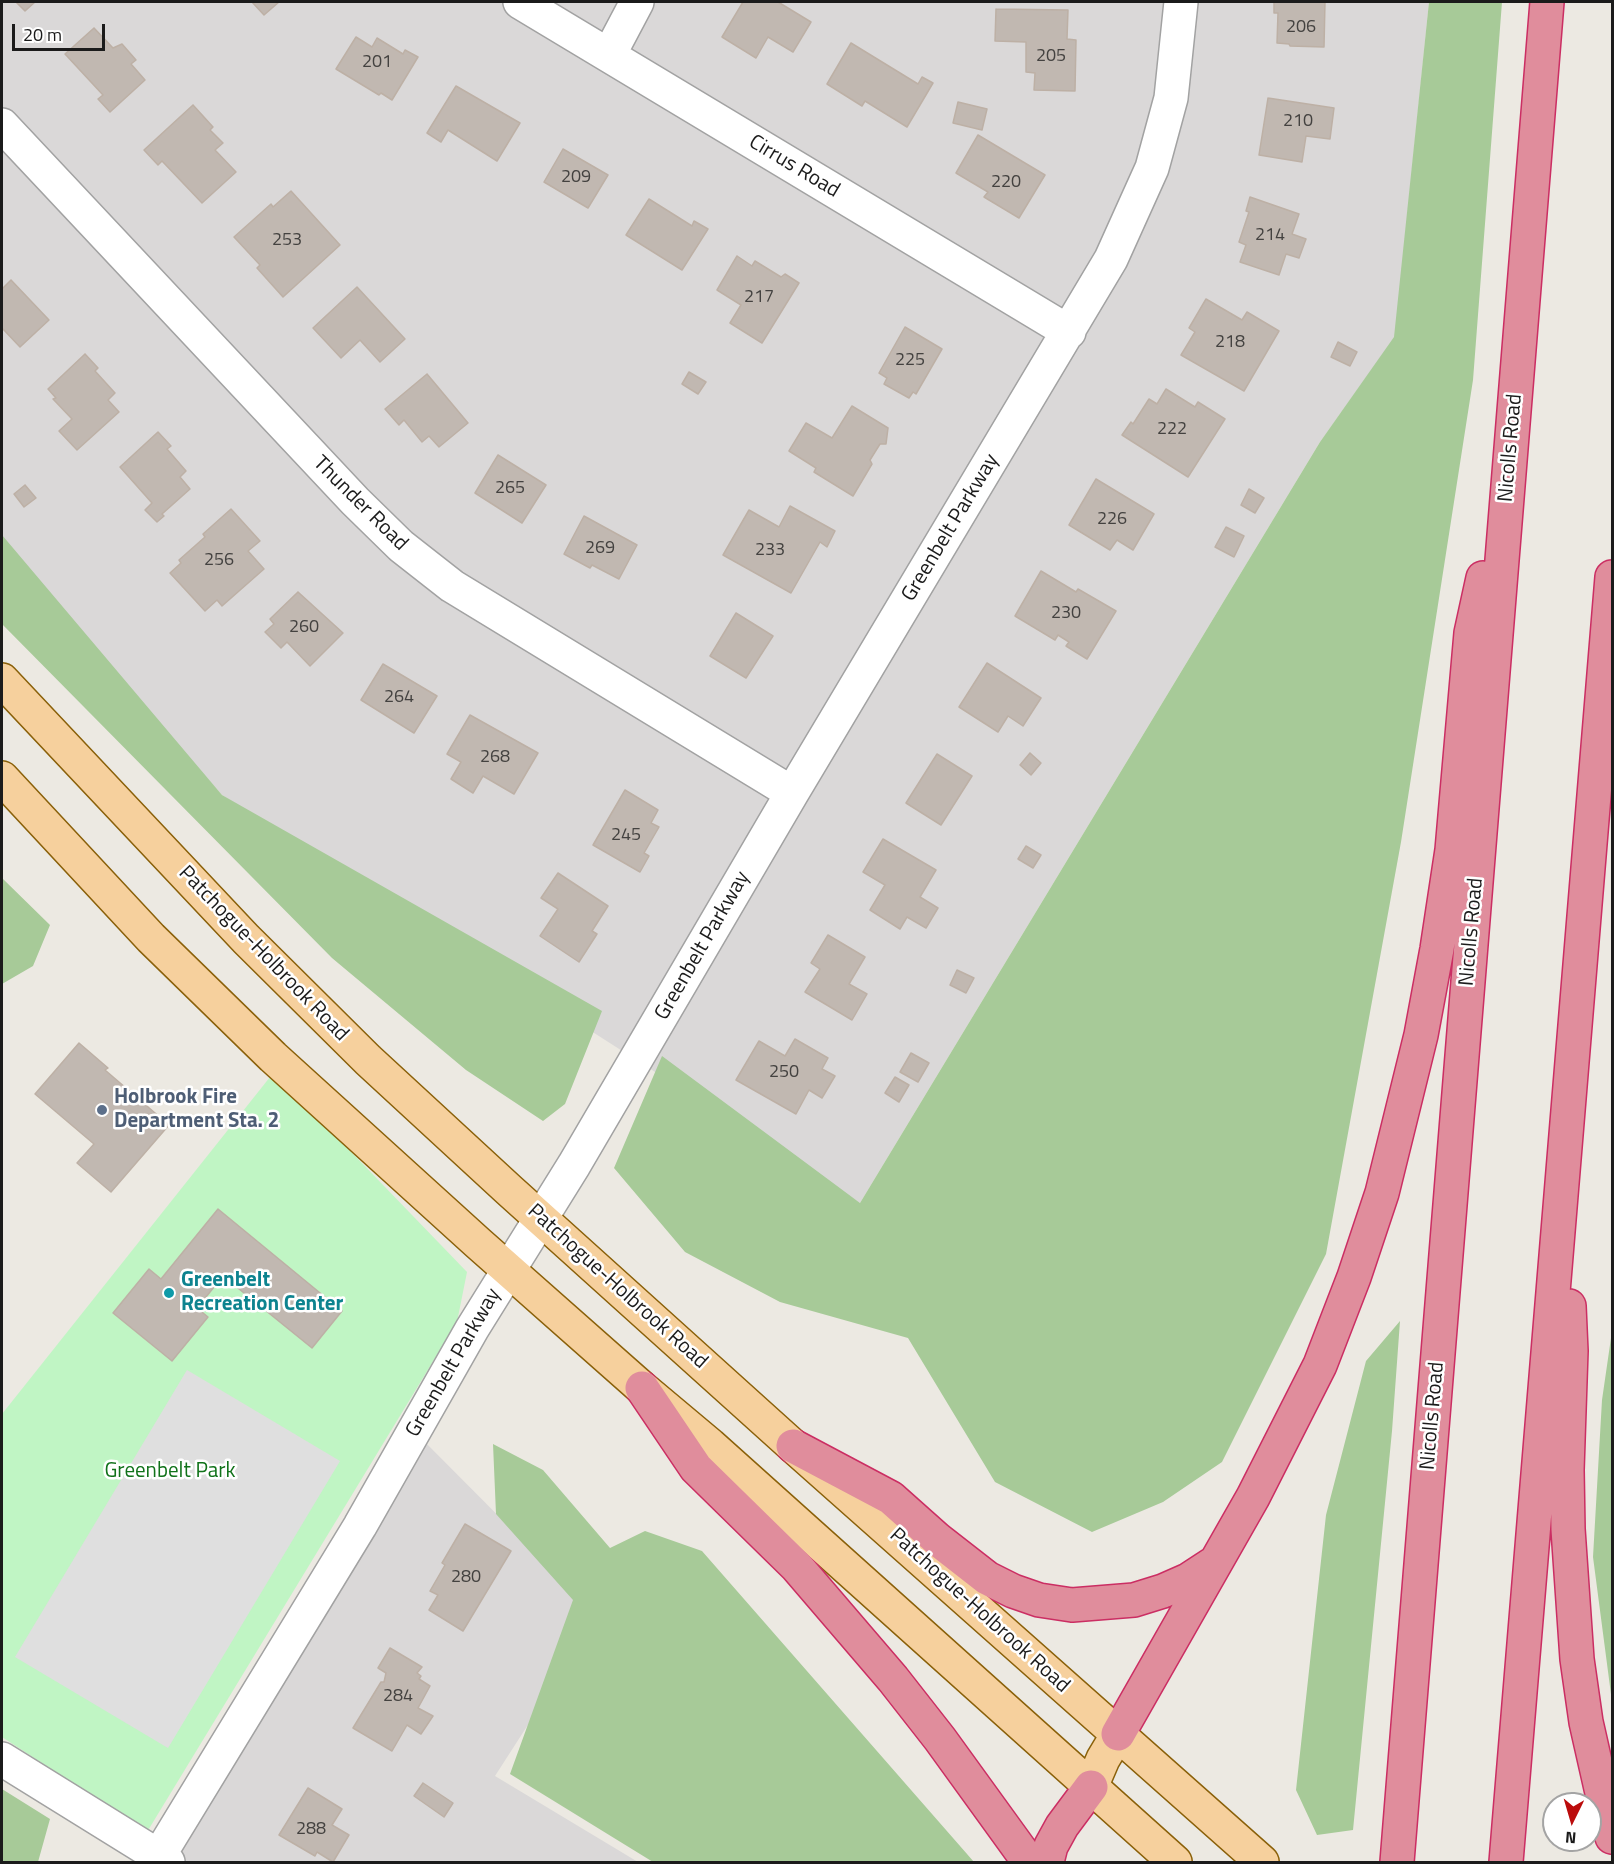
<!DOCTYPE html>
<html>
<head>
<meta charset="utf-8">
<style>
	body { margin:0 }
	#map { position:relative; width:1614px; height:1864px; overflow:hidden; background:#ece9e2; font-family:"Titillium Web",sans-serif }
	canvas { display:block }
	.frame { position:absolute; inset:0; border:3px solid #1b1b1b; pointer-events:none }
	.north { position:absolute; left:1542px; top:1792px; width:60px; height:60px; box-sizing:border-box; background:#fff; border:2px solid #a4a4a4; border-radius:50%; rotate:185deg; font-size:16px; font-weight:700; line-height:24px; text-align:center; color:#1b1b1b }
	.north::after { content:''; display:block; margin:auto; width:21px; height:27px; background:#bb0c0c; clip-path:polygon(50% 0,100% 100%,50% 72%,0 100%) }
	.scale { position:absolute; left:12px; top:24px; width:93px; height:27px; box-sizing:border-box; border:3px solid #1b1b1b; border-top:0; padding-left:8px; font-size:18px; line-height:21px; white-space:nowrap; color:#1b1b1b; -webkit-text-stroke:4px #fff; paint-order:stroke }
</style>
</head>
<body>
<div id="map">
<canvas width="1614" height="1864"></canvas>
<div class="frame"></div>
<div class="north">N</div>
<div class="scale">20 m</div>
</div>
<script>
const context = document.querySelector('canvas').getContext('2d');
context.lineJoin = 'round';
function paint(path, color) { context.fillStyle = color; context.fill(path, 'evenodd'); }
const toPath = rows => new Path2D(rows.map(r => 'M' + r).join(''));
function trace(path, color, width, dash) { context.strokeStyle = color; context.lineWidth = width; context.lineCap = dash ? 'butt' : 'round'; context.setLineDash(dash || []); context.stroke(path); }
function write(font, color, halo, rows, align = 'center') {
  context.font = font + ' "Titillium Web",sans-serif'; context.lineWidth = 5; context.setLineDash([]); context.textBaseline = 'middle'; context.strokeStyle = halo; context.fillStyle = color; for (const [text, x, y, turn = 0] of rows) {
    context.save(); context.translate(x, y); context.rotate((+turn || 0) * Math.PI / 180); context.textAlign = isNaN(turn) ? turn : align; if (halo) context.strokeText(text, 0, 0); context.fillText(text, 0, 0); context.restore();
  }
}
const residential = toPath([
	[2,2,1429,2,1395,337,1320,442,860,1203,222,795,2,550],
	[410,1427,598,1616,495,1776,638,1862,135,1862]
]);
const forest = toPath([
	[1429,2,1502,2,1473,380,1401,842,1326,1254,1222,1462,1163,1502,1092,1532,995,1482,908,1338,780,1302,685,1252,614,1168,662,1056,860,1203,1320,442,1394,337],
	[2,535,222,795,602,1011,565,1104,543,1121,466,1070,332,958,2,624],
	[2,878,50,925,33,966,2,984],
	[1400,1321,1392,1431,1353,1830,1317,1835,1296,1790,1326,1515,1366,1361],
	[1612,1331,1612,1702,1593,1557,1602,1400],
	[493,1444,543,1470,610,1548,645,1531,702,1551,974,1862,653,1862,510,1774,573,1600,496,1514],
	[2,1789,50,1819,38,1862,2,1862]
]);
const park = toPath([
	[274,1072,467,1272,457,1322,147,1832,2,1737,2,1414]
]);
const parking = toPath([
	[187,1370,340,1461,168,1748,15,1657]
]);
const building = toPath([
	[16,2,35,2,25,11,16,2],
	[252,2,279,2,264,15,252,2],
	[743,2,778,2,811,22,793,52,768,37,756,58,722,37,743,2],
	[1274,2,1325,2,1324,47,1290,46,1289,44,1277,43,1278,13,1274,13,1274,2],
	[996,9,1068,10,1067,39,1076,40,1075,91,1034,90,1035,73,1026,72,1026,42,995,41,996,9],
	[94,28,113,48,122,44,136,60,131,64,145,80,110,112,98,99,103,95,65,54,94,28],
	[356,37,372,47,377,38,403,54,405,50,418,57,392,100,381,93,379,95,336,69,356,37],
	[851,43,918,84,922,77,933,83,907,127,865,101,862,106,827,84,851,43],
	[456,86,520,123,497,161,448,130,441,142,427,133,456,86],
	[1268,98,1334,108,1330,139,1306,136,1302,162,1259,155,1268,98],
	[958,102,987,109,982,130,953,123,958,102],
	[193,105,213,127,210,130,223,143,215,150,236,172,202,203,162,161,158,165,144,150,193,105],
	[978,135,1045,175,1019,218,984,197,988,192,956,173,978,135],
	[563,149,608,175,588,208,544,182,563,149],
	[291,191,340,245,283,297,257,268,260,265,234,237,271,204,273,207,291,191],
	[1250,197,1299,214,1292,234,1306,239,1299,258,1286,254,1279,275,1240,262,1246,245,1239,242,1249,212,1246,211,1250,197],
	[649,199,692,226,694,221,708,229,682,270,626,235,649,199],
	[737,256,752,266,755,261,781,277,785,274,799,283,762,343,730,323,741,305,717,290,737,256],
	[11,280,49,320,20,347,2,328,2,289,11,280],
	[357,287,405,339,380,362,360,340,341,358,313,328,357,287],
	[1206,299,1242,320,1247,312,1279,331,1244,391,1181,355,1195,332,1189,328,1206,299],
	[905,327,942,349,916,394,913,392,909,398,884,384,887,378,879,373,905,327],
	[1338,342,1357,352,1350,366,1331,357,1338,342],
	[85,354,98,368,95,371,115,393,108,400,119,412,77,450,59,431,72,419,53,399,56,398,48,389,85,354],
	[689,372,706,382,698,394,682,384,689,372],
	[427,374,468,423,439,447,429,436,422,442,404,420,399,425,385,409,427,374],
	[1166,389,1195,407,1198,402,1225,419,1188,477,1122,435,1131,422,1133,424,1149,399,1157,404,1166,389],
	[852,406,888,428,886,444,880,444,870,460,872,464,853,496,814,472,816,468,789,451,806,423,832,438,852,406],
	[158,432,171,446,167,449,186,471,180,477,190,489,162,514,164,516,157,522,145,510,152,503,120,467,158,432],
	[498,455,546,485,522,523,475,493,498,455],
	[1096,479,1154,514,1133,550,1117,540,1110,550,1069,525,1096,479],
	[25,485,36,498,24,507,14,494,25,485],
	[1249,489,1264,498,1255,513,1241,505,1249,489],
	[790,506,835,531,827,547,820,542,791,593,723,555,749,510,779,527,790,506],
	[231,509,260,541,248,551,264,569,222,606,217,600,205,611,170,573,181,563,179,560,205,537,203,534,231,509],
	[584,516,637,545,619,579,592,565,590,568,564,554,584,516],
	[1226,527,1244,536,1234,557,1215,547,1226,527],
	[1041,571,1076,592,1078,589,1116,611,1087,659,1066,646,1069,642,1058,635,1055,640,1015,616,1041,571],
	[298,592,343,633,310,666,287,642,281,648,265,632,274,624,270,619,298,592],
	[736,613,773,636,746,678,710,656,736,613],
	[987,663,1041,698,1023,726,1008,716,998,732,959,707,987,663],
	[383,664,437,696,414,733,361,700,383,664],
	[470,715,538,753,514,794,483,776,473,793,451,779,461,762,447,754,470,715],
	[1030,753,1041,763,1031,775,1020,765,1030,753],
	[937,754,972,776,941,825,906,803,937,754],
	[625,790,658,810,651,823,659,827,644,853,649,856,640,872,593,845,625,790],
	[883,839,936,870,920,897,938,908,926,928,907,917,900,929,870,910,885,885,863,872,883,839],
	[1026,846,1041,855,1033,868,1018,859,1026,846],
	[558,873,608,906,592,931,597,934,579,962,540,936,558,909,541,898,558,873],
	[828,935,865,957,849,984,867,994,852,1020,805,992,820,969,811,963,828,935],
	[957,970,974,978,966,993,950,985,957,970],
	[795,1039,828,1058,822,1069,835,1076,822,1098,809,1090,796,1114,736,1080,759,1041,785,1056,795,1039],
	[79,1043,108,1068,105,1070,169,1125,111,1192,77,1163,94,1144,35,1094,79,1043],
	[911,1053,929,1063,918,1082,900,1072,911,1053],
	[895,1077,909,1085,899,1102,885,1093,895,1077],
	[218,1209,342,1311,312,1348,223,1276,197,1308,208,1317,172,1361,113,1313,149,1269,161,1279,218,1209],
	[465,1524,511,1551,463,1631,429,1610,438,1595,430,1591,445,1565,442,1563,465,1524],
	[390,1648,422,1667,417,1673,421,1676,419,1679,430,1686,418,1708,433,1716,421,1734,407,1725,392,1751,353,1728,381,1682,384,1682,386,1673,378,1668,390,1648],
	[423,1783,453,1803,444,1817,414,1796,423,1783],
	[308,1788,342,1809,332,1825,349,1835,333,1862,317,1852,315,1856,279,1835,308,1788]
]);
const minor = toPath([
	[520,2,1069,332],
	[609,55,637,2],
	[2,125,355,501,401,546,452,586,792,793],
	[2,1759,168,1862],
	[155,1862,360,1526,472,1329,574,1165,792,793,1111,259,1152,168,1171,98,1181,2]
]);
const major = toPath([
	[2,680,246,939,368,1060,509,1190,793,1446,1262,1862],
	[2,778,151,938,273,1057,478,1243,642,1388,710,1445,1175,1862],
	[1091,1787,1103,1759,1118,1734]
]);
const highway = toPath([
	[1569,1306,1571,1351,1567,1470,1568,1529,1577,1659,1586,1722,1612,1837],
	[642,1388,696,1468,797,1567,893,1679,940,1739,1029,1862],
	[793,1446,891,1498,937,1539,987,1578,1013,1591,1039,1600,1072,1605,1134,1600,1163,1591,1188,1580,1214,1563],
	[1118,1734,1253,1497,1320,1365,1354,1277,1382,1193,1421,1035,1437,949,1452,850,1471,633,1483,578],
	[1047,1862,1051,1846,1062,1826,1091,1787],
	[1397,1862,1547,2],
	[1506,1862,1612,577]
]);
const markers = [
	[102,1110,6,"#5c6f8a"],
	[169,1293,6,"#0f9aa8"]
];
const numberNames = [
	["206",1301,28],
	["205",1051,57],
	["201",377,63],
	["210",1298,122],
	["209",576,178],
	["220",1006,183],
	["214",1270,236],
	["253",287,241],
	["217",759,298],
	["218",1230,343],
	["225",910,361],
	["222",1172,430],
	["265",510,489],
	["226",1112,520],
	["269",600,549],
	["233",770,551],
	["256",219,561],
	["230",1066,614],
	["260",304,628],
	["264",399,698],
	["268",495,758],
	["245",626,836],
	["250",784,1073],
	["280",466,1578],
	["284",398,1697],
	["288",311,1830]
];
const streetNames = [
	["Cirrus Road",794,167,31],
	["Nicolls Road",1511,448,-85],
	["Thunder Road",360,504,45],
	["Greenbelt Parkway",951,528,-59],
	["Nicolls Road",1472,932,-85],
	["Greenbelt Parkway",703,946,-60],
	["Patchogue-Holbrook Road",263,954,46],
	["Patchogue-Holbrook Road",617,1287,42],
	["Greenbelt Parkway",454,1363,-60],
	["Nicolls Road",1433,1416,-85],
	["Patchogue-Holbrook Road",979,1611,42]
];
const serviceNames = [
	["Holbrook Fire",114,1098],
	["Department Sta. 2",114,1122]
];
const cultureNames = [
	["Greenbelt",181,1281],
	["Recreation Center",181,1305]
];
const parkNames = [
	["Greenbelt Park",170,1472]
];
paint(residential, '#dad8d8');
paint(forest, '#a7ca98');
paint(park, '#c0f5c4');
paint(parking, '#dfdfdf');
paint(building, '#c1b8b1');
trace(building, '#bdb0a5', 1.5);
trace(minor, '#a2a2a2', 36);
trace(major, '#8a6009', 36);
trace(highway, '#cb2e63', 36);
trace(minor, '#fff', 33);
trace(major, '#f6d09d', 33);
trace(highway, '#e08d9c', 33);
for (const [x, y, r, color] of markers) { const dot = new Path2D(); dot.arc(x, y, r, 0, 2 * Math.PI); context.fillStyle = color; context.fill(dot); trace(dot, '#fff', 2); }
write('18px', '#444240', null, numberNames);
write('21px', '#1b1b1b', '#fff', streetNames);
write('bold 21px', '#4e5e75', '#fff', serviceNames, 'left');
write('bold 21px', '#0d838f', '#fff', cultureNames, 'left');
write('21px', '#11721a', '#fff', parkNames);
</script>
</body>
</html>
